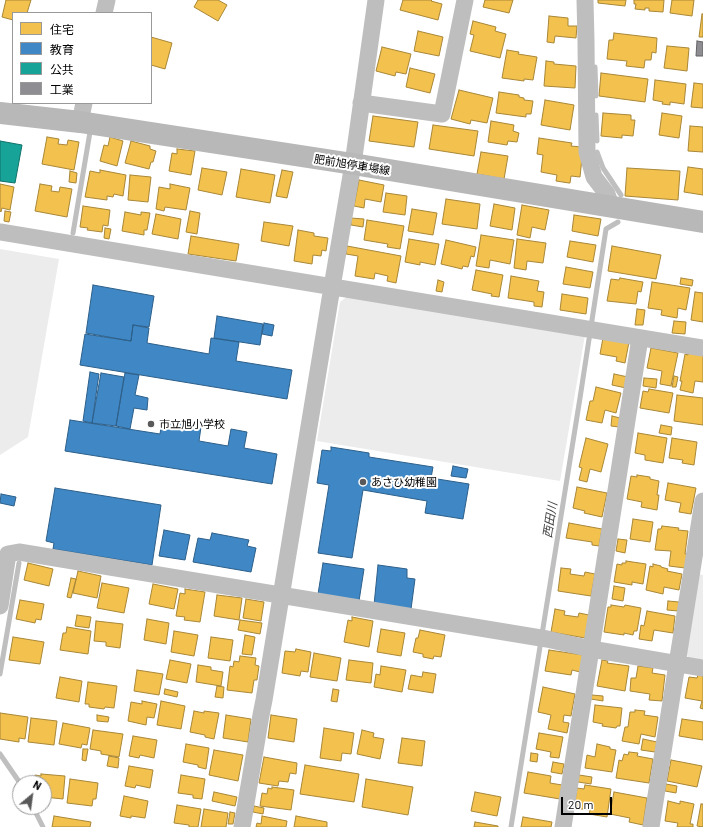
<!DOCTYPE html>
<html>
<head>
<meta charset="utf-8">
<style>
	body { margin:0 }
	#map { position:relative; width:703px; height:827px; overflow:hidden; background:#fff; font-family:Barlow,"Noto Sans JP",sans-serif }
	canvas { display:block }
	.legend { position:absolute; left:12px; top:12px; width:140px; height:92px; box-sizing:border-box; background:#fff; border:1px solid #999; margin:0; padding:5px 7px; list-style:none; font-size:12px; color:#000 }
	.legend li { display:flex; align-items:center; gap:8px; height:20px }
	.legend b { width:20px; border:1px solid #999 }
	.north { position:absolute; left:12px; top:775px; width:40px; height:40px; box-sizing:border-box; background:#fff; border:1px solid #999; border-radius:50%; rotate:29deg; font-size:11px; font-weight:700; line-height:16px; text-align:center; color:#000 }
	.north::after { content:''; display:block; margin:auto; width:14px; height:18px; background:#595959; clip-path:polygon(50% 0,100% 100%,50% 72%,0 100%) }
	.scale { position:absolute; left:561px; top:797px; width:51px; height:18px; box-sizing:border-box; border:2px solid #000; border-top:0; padding-left:5px; font-size:12px; line-height:14px; white-space:nowrap; color:#000; -webkit-text-stroke:3px #fff; paint-order:stroke }
</style>
</head>
<body>
<div id="map">
<canvas width="703" height="827"></canvas>
<ul class="legend">
<li><b style="height:11px;background:#f2c14e"></b>住宅</li>
<li><b style="height:11px;background:#3f88c5"></b>教育</li>
<li><b style="height:11px;background:#17a398"></b>公共</li>
<li><b style="height:11px;background:#8d8d92"></b>工業</li>
</ul>
<div class="north">N</div>
<div class="scale">20 m</div>
</div>
<script>
const context = document.querySelector('canvas').getContext('2d');
context.lineJoin = 'round';
function paint(path, color) { context.fillStyle = color; context.fill(path, 'evenodd'); }
const toPath = rows => new Path2D(rows.map(r => 'M' + r).join(''));
function trace(path, color, width, dash) { context.strokeStyle = color; context.lineWidth = width; context.lineCap = dash ? 'butt' : 'round'; context.setLineDash(dash || []); context.stroke(path); }
function write(font, color, halo, rows, align = 'center') {
  context.font = font + ' Barlow,"Noto Sans JP",sans-serif'; context.lineWidth = 4; context.setLineDash([]); context.textBaseline = 'middle'; context.strokeStyle = halo; context.fillStyle = color; for (const [text, x, y, turn = 0] of rows) {
    context.save(); context.translate(x, y); context.rotate((+turn || 0) * Math.PI / 180); context.textAlign = isNaN(turn) ? turn : align; if (halo) context.strokeText(text, 0, 0); context.fillText(text, 0, 0); context.restore();
  }
}
const green = toPath([
	[0,249,59,259,28,437,0,455],
	[348,296,585,335,560,481,317,441,340,302],
	[698,574,703,575,703,660,689,658,685,652]
]);
const homes = toPath([
	[6,0,31,0,27,13,13,13,13,20,2,17,6,0],
	[198,0,218,0,227,5,218,21,194,7,198,0],
	[403,0,432,0,431,1,442,4,438,20,400,10,403,0],
	[485,0,513,0,509,13,483,7,485,0],
	[598,0,626,0,625,6,598,3,598,0],
	[634,0,664,0,663,12,649,11,649,8,645,8,645,10,635,9,636,4,634,4,634,0],
	[672,0,694,0,692,16,670,13,672,0],
	[702,14,703,14,703,37,699,37,702,14],
	[549,16,568,18,568,26,577,26,576,38,555,36,554,43,547,42,549,16],
	[473,21,496,27,495,31,506,34,500,58,470,51,474,35,470,34,473,21],
	[418,31,443,37,439,56,414,51,418,31],
	[614,33,657,38,656,53,652,52,651,60,645,60,644,68,626,66,627,61,607,59,609,40,613,40,614,33],
	[151,37,172,43,165,69,151,65,151,37],
	[667,46,689,48,687,71,664,68,667,46],
	[382,47,411,54,406,74,396,72,395,76,376,71,382,47],
	[507,50,519,52,518,54,537,57,533,80,524,79,524,81,502,78,507,50],
	[546,61,554,62,554,64,576,66,575,88,544,86,546,61],
	[410,68,435,74,430,93,406,87,410,68],
	[601,73,648,79,645,102,599,96,601,73],
	[655,80,686,84,684,104,670,102,670,105,662,104,663,102,653,100,655,80],
	[694,83,703,84,703,108,691,107,694,83],
	[459,90,493,98,487,123,471,120,470,124,451,119,459,90],
	[499,92,519,95,519,97,524,98,524,100,533,101,531,114,526,114,526,117,496,113,499,92],
	[545,100,574,105,570,130,541,125,545,100],
	[603,113,631,115,631,120,635,120,633,136,622,135,622,138,601,136,603,113],
	[662,113,682,116,679,138,659,135,662,113],
	[373,116,418,122,414,147,369,141,373,116],
	[491,121,514,125,513,131,519,133,517,142,508,141,507,145,488,142,491,121],
	[433,125,478,131,474,156,429,149,433,125],
	[690,126,703,127,703,152,688,151,690,126],
	[47,137,59,139,58,144,67,145,68,140,79,142,74,170,42,164,47,137],
	[110,137,123,141,117,166,100,161,104,145,108,146,110,137],
	[539,138,572,143,571,146,581,147,582,158,580,177,571,176,570,183,569,183,556,181,557,175,541,172,543,155,537,154,539,138],
	[131,141,150,146,150,149,156,151,153,162,151,162,149,169,125,163,131,141],
	[177,149,195,151,191,175,169,171,172,153,177,154,177,149],
	[481,152,508,156,504,179,477,174,481,152],
	[688,167,703,169,703,195,684,192,688,167],
	[202,168,227,172,222,195,198,190,202,168],
	[627,168,680,171,678,200,625,196,627,168],
	[241,169,275,175,270,203,236,197,241,169],
	[100,170,126,175,123,196,114,194,113,197,107,196,107,200,85,197,90,171,100,173,100,170],
	[282,170,293,172,287,198,276,196,282,170],
	[70,171,77,173,76,183,69,182,70,171],
	[130,175,151,177,148,202,128,200,130,175],
	[359,180,384,185,381,202,365,199,364,208,354,206,359,180],
	[0,184,14,187,10,210,2,208,1,212,0,211,0,184],
	[40,184,52,186,51,191,59,192,60,187,72,189,67,217,35,211,40,184],
	[170,184,190,188,186,210,165,207,164,211,156,209,159,187,170,189,170,184],
	[386,193,407,196,405,215,383,212,386,193],
	[446,199,480,204,477,229,442,224,446,199],
	[494,204,515,208,512,230,490,226,494,204],
	[522,205,549,210,545,230,532,227,530,238,517,235,522,205],
	[83,206,110,210,108,226,103,225,102,232,87,230,88,228,80,227,83,206],
	[412,209,437,213,433,235,408,231,412,209],
	[5,211,11,212,9,222,4,221,5,211],
	[190,211,200,213,197,234,186,232,190,211],
	[125,212,141,215,141,212,150,213,147,230,144,230,144,235,122,231,125,212],
	[156,214,181,219,178,239,152,234,156,214],
	[574,215,601,219,598,236,572,231,574,215],
	[351,218,364,219,363,227,351,225,351,218],
	[367,220,404,226,400,249,387,247,388,244,364,240,367,220],
	[264,222,293,226,289,246,261,241,264,222],
	[105,228,111,229,109,239,104,238,105,228],
	[298,230,314,233,314,236,328,238,326,251,322,250,321,256,313,255,312,264,294,261,298,230],
	[481,235,514,240,510,264,490,260,489,268,476,266,481,235],
	[191,236,239,244,236,261,188,254,191,236],
	[409,239,439,244,435,265,420,262,420,265,405,262,409,239],
	[517,239,546,243,543,263,527,261,526,270,514,268,517,239],
	[446,240,476,247,474,257,471,256,468,267,463,266,462,269,441,264,446,240],
	[570,241,596,245,593,262,567,257,570,241],
	[347,246,401,256,396,283,387,281,388,276,375,273,374,279,355,276,358,256,346,254,347,246],
	[612,246,661,255,656,279,608,271,612,246],
	[566,267,593,272,590,288,563,284,566,267],
	[476,270,503,275,499,297,491,296,492,294,472,290,476,270],
	[511,276,539,281,537,291,544,292,542,307,534,306,534,302,508,298,511,276],
	[620,278,643,282,641,292,638,291,636,304,607,301,611,279,619,280,620,278],
	[681,278,693,280,692,286,680,284,681,278],
	[438,280,444,282,442,292,436,291,438,280],
	[652,282,690,288,686,310,678,308,677,318,661,315,662,310,648,308,652,282],
	[695,292,703,293,703,322,691,320,695,292],
	[562,294,588,298,586,314,560,310,562,294],
	[637,309,645,310,643,325,635,325,637,309],
	[674,321,686,322,685,334,672,333,674,321],
	[603,338,629,342,625,363,616,361,617,357,600,354,603,338],
	[651,348,678,353,671,386,660,384,662,371,647,368,651,348],
	[688,352,703,355,703,382,695,381,693,393,680,390,682,381,680,381,685,354,688,355,688,352],
	[614,374,628,377,626,388,612,385,614,374],
	[674,376,678,377,676,387,672,387,674,376],
	[644,378,657,379,656,388,643,386,644,378],
	[596,387,621,393,616,413,605,410,602,423,586,420,590,401,593,401,596,387],
	[649,389,673,393,669,413,640,408,643,391,648,392,649,389],
	[677,395,703,398,703,425,674,421,677,395],
	[612,416,620,418,619,427,611,426,612,416],
	[661,425,672,427,671,435,659,433,661,425],
	[638,433,667,438,663,463,645,460,645,455,635,453,638,433],
	[586,438,608,444,601,472,590,469,587,482,579,480,582,468,579,467,586,438],
	[672,438,697,442,694,465,682,463,683,460,669,458,672,438],
	[637,475,650,477,650,479,659,481,657,495,659,495,657,510,641,507,642,502,627,499,631,476,637,477,637,475],
	[668,483,696,488,691,514,679,512,681,503,665,500,668,483],
	[577,487,607,493,602,517,584,513,585,511,573,508,577,487],
	[633,519,653,522,650,542,630,539,633,519],
	[569,523,602,529,599,546,592,545,592,542,566,538,569,523],
	[662,526,679,528,678,530,688,531,685,554,687,554,685,568,669,566,671,551,655,550,658,529,661,529,662,526],
	[618,539,627,540,625,553,616,551,618,539],
	[626,561,646,564,643,584,632,582,632,585,614,582,617,564,622,565,622,563,626,563,626,561],
	[28,563,53,569,49,586,24,580,28,563],
	[653,564,661,566,661,567,668,569,667,571,682,574,679,590,664,587,663,594,646,590,650,566,653,567,653,564],
	[561,568,571,569,570,574,584,576,585,572,595,574,591,596,558,591,561,568],
	[78,571,101,576,97,598,73,593,78,571],
	[71,578,76,579,71,598,67,597,71,578],
	[102,583,129,588,124,613,97,608,102,583],
	[153,584,178,589,174,609,149,604,153,584],
	[614,586,625,588,623,601,612,599,614,586],
	[185,589,205,592,200,622,184,620,185,617,176,616,180,593,185,594,185,589],
	[217,595,242,598,239,620,214,616,217,595],
	[246,599,264,602,261,621,243,618,246,599],
	[20,600,44,604,41,620,36,619,35,623,16,619,20,600],
	[668,601,679,602,678,611,667,610,668,601],
	[611,605,624,607,625,605,641,608,637,631,634,631,633,635,624,633,624,635,604,632,608,607,611,607,611,605],
	[555,609,565,611,564,615,578,617,579,613,589,615,585,638,551,632,555,609],
	[647,611,675,616,673,633,654,630,652,641,639,639,641,625,644,626,647,611],
	[77,615,91,617,89,628,75,626,77,615],
	[352,617,373,621,369,647,344,642,348,620,352,621,352,617],
	[147,619,169,623,166,644,144,640,147,619],
	[240,620,262,623,260,634,238,630,240,620],
	[96,621,123,624,120,648,106,646,106,642,94,641,96,621],
	[67,627,91,631,88,654,60,650,63,633,66,633,67,627],
	[381,629,405,633,401,656,377,652,381,629],
	[420,630,445,635,441,657,434,656,433,659,423,657,423,654,413,652,416,638,418,638,420,630],
	[174,631,198,635,194,656,171,652,174,631],
	[245,635,255,637,252,655,242,654,245,635],
	[13,637,44,642,40,664,9,660,13,637],
	[211,637,233,640,230,661,208,658,211,637],
	[296,649,311,652,308,672,301,671,300,676,282,673,285,651,295,652,296,649],
	[549,650,583,655,580,672,572,670,571,675,545,671,549,650],
	[314,653,341,658,337,681,310,677,314,653],
	[240,656,256,658,255,665,259,666,257,680,254,680,252,693,227,690,230,666,233,667,234,661,239,662,240,656],
	[170,660,191,664,187,683,166,679,170,660],
	[349,660,373,663,371,683,346,680,349,660],
	[602,660,608,661,607,663,629,666,625,691,597,686,602,660],
	[198,665,211,667,211,670,223,672,221,686,196,682,198,665],
	[381,666,406,670,402,692,374,687,376,674,380,675,381,666],
	[638,666,653,668,652,673,665,675,662,701,649,700,650,694,630,691,631,678,636,678,638,666],
	[137,670,163,674,159,695,134,691,137,670],
	[423,672,436,674,433,693,408,689,411,675,422,677,423,672],
	[698,675,703,676,703,709,700,708,702,701,685,698,689,677,697,678,698,675],
	[60,677,82,681,79,702,56,698,60,677],
	[88,682,117,686,114,708,105,707,104,709,89,707,89,704,85,704,88,682],
	[217,686,224,687,223,698,215,697,217,686],
	[543,687,575,694,571,716,564,715,563,722,569,723,567,733,548,729,551,715,538,712,543,687],
	[165,689,178,692,177,697,164,694,165,689],
	[333,689,339,690,337,702,331,701,333,689],
	[592,695,603,696,603,701,591,699,592,695],
	[142,701,157,704,154,718,147,717,146,725,128,721,131,702,142,704,142,701],
	[161,701,185,706,181,729,157,725,161,701],
	[595,705,622,708,620,726,617,726,616,728,602,726,603,724,593,722,595,705],
	[635,710,645,711,644,715,658,717,655,737,641,734,639,744,622,741,625,727,628,727,630,712,635,712,635,710],
	[194,711,204,713,204,711,219,713,214,739,205,737,205,735,190,732,194,711],
	[0,713,28,717,25,739,19,738,19,742,0,739,0,713],
	[97,715,109,717,108,722,97,721,97,715],
	[226,715,251,719,248,742,223,738,226,715],
	[271,715,297,719,294,742,268,738,271,715],
	[31,718,57,721,54,745,28,742,31,718],
	[682,719,703,722,703,740,679,736,682,719],
	[63,723,90,728,87,745,82,744,81,748,59,744,63,723],
	[324,728,354,733,351,754,342,753,341,761,320,758,324,728],
	[93,730,123,734,119,757,101,754,101,751,90,749,93,730],
	[362,730,374,733,373,737,384,739,380,759,357,754,362,730],
	[539,733,563,737,559,758,550,757,551,752,536,749,539,733],
	[133,736,157,740,154,758,140,755,139,758,129,756,133,736],
	[402,738,425,741,422,766,398,763,402,738],
	[643,739,657,742,655,752,641,750,643,739],
	[186,744,209,748,206,769,198,767,198,765,183,762,186,744],
	[597,744,610,747,610,749,616,750,612,772,585,768,587,755,595,757,597,744],
	[83,749,88,749,86,761,82,760,83,749],
	[214,750,243,755,238,781,209,775,214,750],
	[629,752,638,753,637,756,653,759,649,783,616,778,619,760,622,761,624,754,628,755,629,752],
	[531,753,538,754,537,762,530,761,531,753],
	[109,756,119,758,118,768,107,766,109,756],
	[264,757,297,763,296,774,290,773,288,782,279,781,278,786,259,783,264,757],
	[671,760,702,766,697,787,667,781,671,760],
	[553,762,564,764,562,774,551,772,553,762],
	[305,765,359,774,354,802,300,794,305,765],
	[129,766,153,770,150,788,136,785,135,788,125,786,129,766],
	[528,772,551,776,550,783,562,785,560,799,524,793,528,772],
	[41,774,65,776,63,799,44,797,44,783,34,783,35,775,41,776,41,774],
	[181,775,205,779,202,799,193,798,193,795,178,793,181,775],
	[579,775,592,777,591,784,578,782,579,775],
	[70,779,98,783,96,799,93,799,92,806,67,803,70,779],
	[366,779,413,787,408,815,362,807,366,779],
	[666,784,677,786,676,793,665,791,666,784],
	[585,785,611,789,607,817,589,814,590,810,574,808,577,788,584,789,585,785],
	[272,787,294,790,291,810,260,806,262,793,267,794,268,788,272,789,272,787],
	[214,792,237,797,235,806,212,801,214,792],
	[475,792,501,797,497,816,471,811,475,792],
	[614,792,647,798,643,825,629,822,630,818,610,814,614,792],
	[124,796,148,801,145,818,131,816,131,818,120,816,124,796],
	[668,801,680,804,680,801,694,804,690,824,693,824,693,827,677,827,678,823,665,821,668,801],
	[701,804,703,804,703,827,697,826,701,804],
	[177,805,201,809,198,827,189,827,189,825,174,823,177,805],
	[254,806,264,808,263,814,253,812,254,806],
	[204,809,228,813,226,827,201,827,204,809],
	[230,812,235,813,233,824,228,824,230,812],
	[54,816,91,822,90,827,52,827,54,816],
	[262,816,287,821,286,827,256,827,257,823,261,824,262,816],
	[296,816,327,822,327,827,294,827,296,816],
	[523,817,552,822,551,827,521,827,523,817],
	[475,822,498,826,498,827,474,827,475,822]
]);
const schools = toPath([
	[93,285,154,296,149,327,133,325,131,341,86,333,93,285],
	[217,316,263,324,260,345,214,338,217,316],
	[264,323,274,325,272,336,262,334,264,323],
	[133,325,149,328,147,343,209,354,211,338,239,342,236,361,292,370,287,399,80,365,85,334,131,341,133,325],
	[90,372,99,374,92,423,83,421,90,372],
	[101,373,124,377,116,426,92,423,101,373],
	[125,373,139,375,135,395,148,398,147,410,134,408,130,429,116,426,125,373],
	[70,420,160,434,162,421,201,427,199,441,228,446,231,429,247,432,244,448,277,454,272,484,65,451,70,420],
	[331,447,369,453,369,457,433,467,431,478,469,484,463,519,425,513,427,501,363,490,352,558,318,553,329,485,317,483,322,450,331,451,331,447],
	[453,466,468,469,466,478,451,476,453,466],
	[55,488,161,505,152,565,53,549,54,543,46,541,55,488],
	[1,494,16,497,14,506,0,503,1,494],
	[164,530,190,535,185,560,159,556,164,530],
	[212,533,249,540,247,546,256,548,251,572,193,562,198,538,210,540,212,533],
	[323,563,364,569,359,601,318,594,323,563],
	[378,565,407,569,407,578,415,579,411,609,374,605,378,565]
]);
const public = toPath([
	[0,141,22,145,15,183,0,181,0,141]
]);
const industry = toPath([
	[697,41,703,42,703,56,696,56,697,41]
]);
const stream = toPath([
	[595,67,596,96],
	[596,115,597,141],
	[597,152,603,168,621,195],
	[73,233,90,132],
	[0,674,19,563],
	[0,754,20,783],
	[33,807,43,827],
	[511,827,580,398,606,229,618,222]
]);
const street = toPath([
	[585,0,586,41,587,152,594,177,607,194,612,208],
	[104,13,107,0],
	[361,103,442,114,465,0],
	[80,122,84,103],
	[0,232,703,348],
	[0,606,8,554,19,552,547,639,591,649,703,668],
	[242,827,261,715,264,700,332,287,353,164,376,0],
	[563,827,640,338],
	[651,827,703,501]
]);
const secondary = toPath([
	[0,113,80,122,353,164,703,222]
]);
const markers = [
	[151,424,4,"#595959"],
	[363,482,4,"#595959"]
];
const streetNames = [
	["肥前旭停車場線",352,165,9]
];
const poiNames = [
	["市立旭小学校",159,424],
	["あさひ幼稚園",371,482]
];
const waterNames = [
	["西田川",550,520,-81]
];
paint(green, '#ececec');
paint(homes, '#f2c14e');
trace(homes, '#a98737', 1);
paint(schools, '#3f88c5');
trace(schools, '#2c5f8a', 1);
paint(public, '#17a398');
trace(public, '#10726a', 1);
paint(industry, '#8d8d92');
trace(industry, '#636366', 1);
trace(stream, '#bfbfbf', 5);
trace(street, '#bebebe', 17);
trace(secondary, '#b8b8b8', 22);
for (const [x, y, r, color] of markers) { const dot = new Path2D(); dot.arc(x, y, r, 0, 2 * Math.PI); context.fillStyle = color; context.fill(dot); trace(dot, '#fff', 1.5); }
write('11px', '#000', '#fff', streetNames);
write('11px', '#000', '#fff', poiNames, 'left');
write('italic 12px', '#444', '#fff', waterNames);
</script>
</body>
</html>
